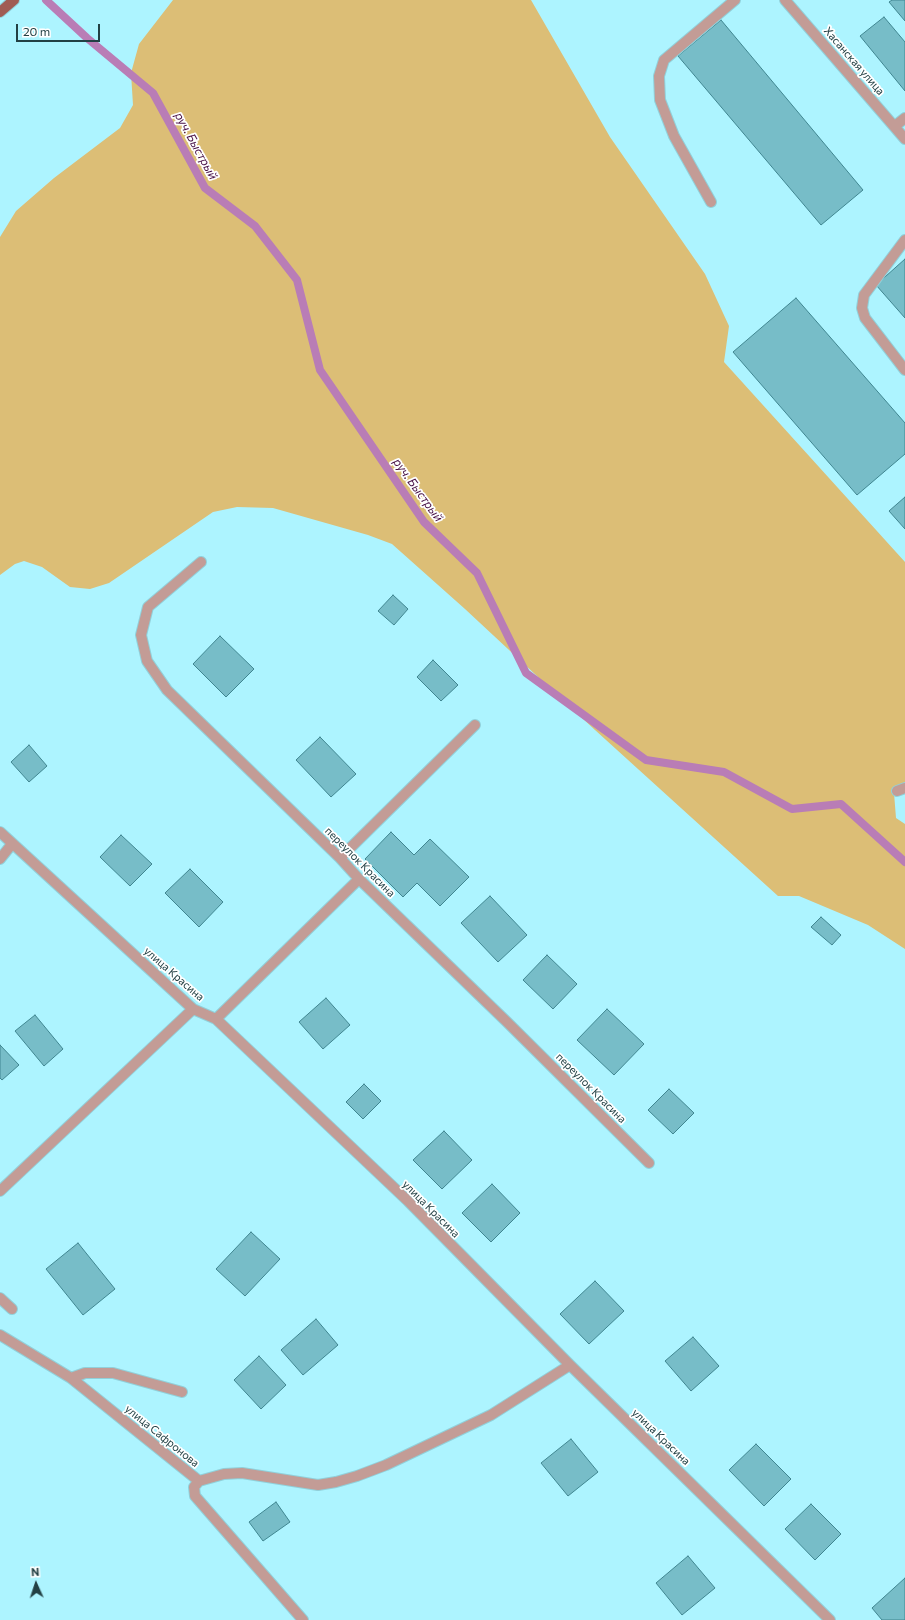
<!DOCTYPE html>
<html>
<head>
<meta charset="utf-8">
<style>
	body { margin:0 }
	#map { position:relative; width:905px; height:1620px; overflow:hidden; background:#adf4ff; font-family:Commissioner,sans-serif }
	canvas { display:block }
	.north { position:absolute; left:16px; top:1564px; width:40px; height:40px; -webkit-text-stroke:3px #fff; paint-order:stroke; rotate:357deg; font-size:11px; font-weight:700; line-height:16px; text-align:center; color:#224044 }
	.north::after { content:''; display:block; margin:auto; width:14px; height:18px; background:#224044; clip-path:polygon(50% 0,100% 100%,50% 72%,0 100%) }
	.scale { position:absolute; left:16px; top:24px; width:84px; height:18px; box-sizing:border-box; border:2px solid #224044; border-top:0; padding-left:5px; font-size:12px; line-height:14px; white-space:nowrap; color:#224044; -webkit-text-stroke:3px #fff; paint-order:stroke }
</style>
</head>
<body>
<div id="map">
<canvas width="905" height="1620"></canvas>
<div class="north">N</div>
<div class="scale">20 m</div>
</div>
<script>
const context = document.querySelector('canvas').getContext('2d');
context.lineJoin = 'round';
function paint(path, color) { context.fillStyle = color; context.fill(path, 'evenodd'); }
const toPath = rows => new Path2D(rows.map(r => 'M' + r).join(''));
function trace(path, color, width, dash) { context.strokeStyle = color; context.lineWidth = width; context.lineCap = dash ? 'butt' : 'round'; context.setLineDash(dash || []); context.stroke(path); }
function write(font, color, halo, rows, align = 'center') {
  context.font = font + ' Commissioner,sans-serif'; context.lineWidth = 3.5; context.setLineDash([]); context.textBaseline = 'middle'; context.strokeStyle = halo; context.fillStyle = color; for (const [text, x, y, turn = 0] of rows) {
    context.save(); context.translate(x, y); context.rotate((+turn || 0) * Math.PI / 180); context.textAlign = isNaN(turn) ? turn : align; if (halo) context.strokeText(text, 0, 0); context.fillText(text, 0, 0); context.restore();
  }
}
const green = toPath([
	[173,0,531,0,610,137,705,274,729,326,724,362,905,562,905,782,894,793,896,818,905,824,905,949,868,925,799,896,778,896,595,730,465,609,392,544,368,535,273,508,237,507,213,512,109,583,90,589,70,587,42,567,24,561,15,564,0,575,0,237,16,211,54,178,120,128,133,105,131,73,139,44]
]);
const stream = toPath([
	[46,0,87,38,153,93,205,188,255,226,297,280,320,370,424,522,477,573,526,673,646,760,724,772,792,809,841,804,905,862]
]);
const building = toPath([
	[892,0,905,0,905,21,889,2,892,0],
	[884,17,905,42,905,91,860,36,884,17],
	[721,20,863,190,821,225,678,56,721,20],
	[905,259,905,318,876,285,905,259],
	[796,298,905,423,905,454,857,495,733,352,796,298],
	[905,497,905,529,889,511,905,497],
	[393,595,408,609,394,625,378,611,393,595],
	[220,636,254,669,226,697,193,664,220,636],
	[433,660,458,685,441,701,417,677,433,660],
	[320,737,356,774,331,797,296,760,320,737],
	[29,745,47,766,29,782,11,762,29,745],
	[391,832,414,855,430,839,469,877,440,906,417,883,403,897,365,859,391,832],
	[121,835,152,864,130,886,100,857,121,835],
	[190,869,223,902,199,927,165,893,190,869],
	[490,896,527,935,498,962,461,923,490,896],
	[821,917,841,935,832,945,811,927,821,917],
	[547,955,577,984,553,1009,523,980,547,955],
	[326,998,350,1025,323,1049,299,1022,326,998],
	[607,1009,644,1044,614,1075,577,1040,607,1009],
	[35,1015,63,1049,44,1066,15,1031,35,1015],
	[0,1045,19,1065,2,1080,0,1078,0,1045],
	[364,1084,381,1101,363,1119,346,1102,364,1084],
	[669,1089,694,1113,673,1134,648,1110,669,1089],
	[444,1131,472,1160,442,1189,413,1160,444,1131],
	[492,1184,520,1213,491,1242,462,1213,492,1184],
	[251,1232,280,1259,245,1296,216,1269,251,1232],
	[78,1243,115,1289,83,1315,46,1269,78,1243],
	[595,1281,624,1311,589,1344,560,1314,595,1281],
	[316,1319,338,1345,303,1375,281,1350,316,1319],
	[693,1337,719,1366,691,1391,665,1361,693,1337],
	[259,1356,286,1385,261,1409,234,1380,259,1356],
	[571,1439,598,1472,568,1496,541,1463,571,1439],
	[756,1444,791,1479,764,1506,729,1470,756,1444],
	[276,1502,290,1522,263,1541,249,1522,276,1502],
	[811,1504,841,1534,815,1560,785,1529,811,1504],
	[688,1556,715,1588,682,1615,656,1583,688,1556],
	[905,1578,905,1620,882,1620,872,1608,905,1578]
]);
const minor = toPath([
	[785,0,905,139],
	[895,126,905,118],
	[711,202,674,136,660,100,659,76,664,60,735,0],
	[905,240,864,295,862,308,865,318,905,370],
	[201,562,148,607,141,635,147,661,167,690,340,858,359,879,507,1022,649,1163],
	[897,791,905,788],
	[0,832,193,1009,216,1019,408,1201,570,1365,830,1620],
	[340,858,475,725],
	[0,859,12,844],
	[216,1019,359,879],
	[0,1191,193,1009],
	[0,1298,12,1309],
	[0,1335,71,1378,199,1481,194,1487,195,1496,303,1620],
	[71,1378,85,1373,113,1373,182,1392],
	[199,1481,224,1474,242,1473,318,1485,336,1482,357,1476,386,1465,491,1415,570,1365]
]);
const major = toPath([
	[0,12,14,0]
]);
const streetNames = [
	["Хасанская улица",854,61,49],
	["переулок Красина",360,862,45],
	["улица Красина",174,974,41],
	["переулок Красина",591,1088,45],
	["улица Красина",431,1209,45],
	["улица Сафронова",162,1436,39],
	["улица Красина",661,1437,44]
];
const waterNames = [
	["руч. Быстрый",196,146,61],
	["руч. Быстрый",418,490,54]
];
paint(green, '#dcbe76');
trace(stream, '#b97db6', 8);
paint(building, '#77bdc8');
trace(building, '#408691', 1);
trace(minor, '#91d0da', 12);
trace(major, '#91d0da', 12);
trace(minor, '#c39c96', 10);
trace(major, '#a05c54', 10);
write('11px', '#224044', '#fff', streetNames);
write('italic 12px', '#440d44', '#fff', waterNames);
</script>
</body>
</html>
